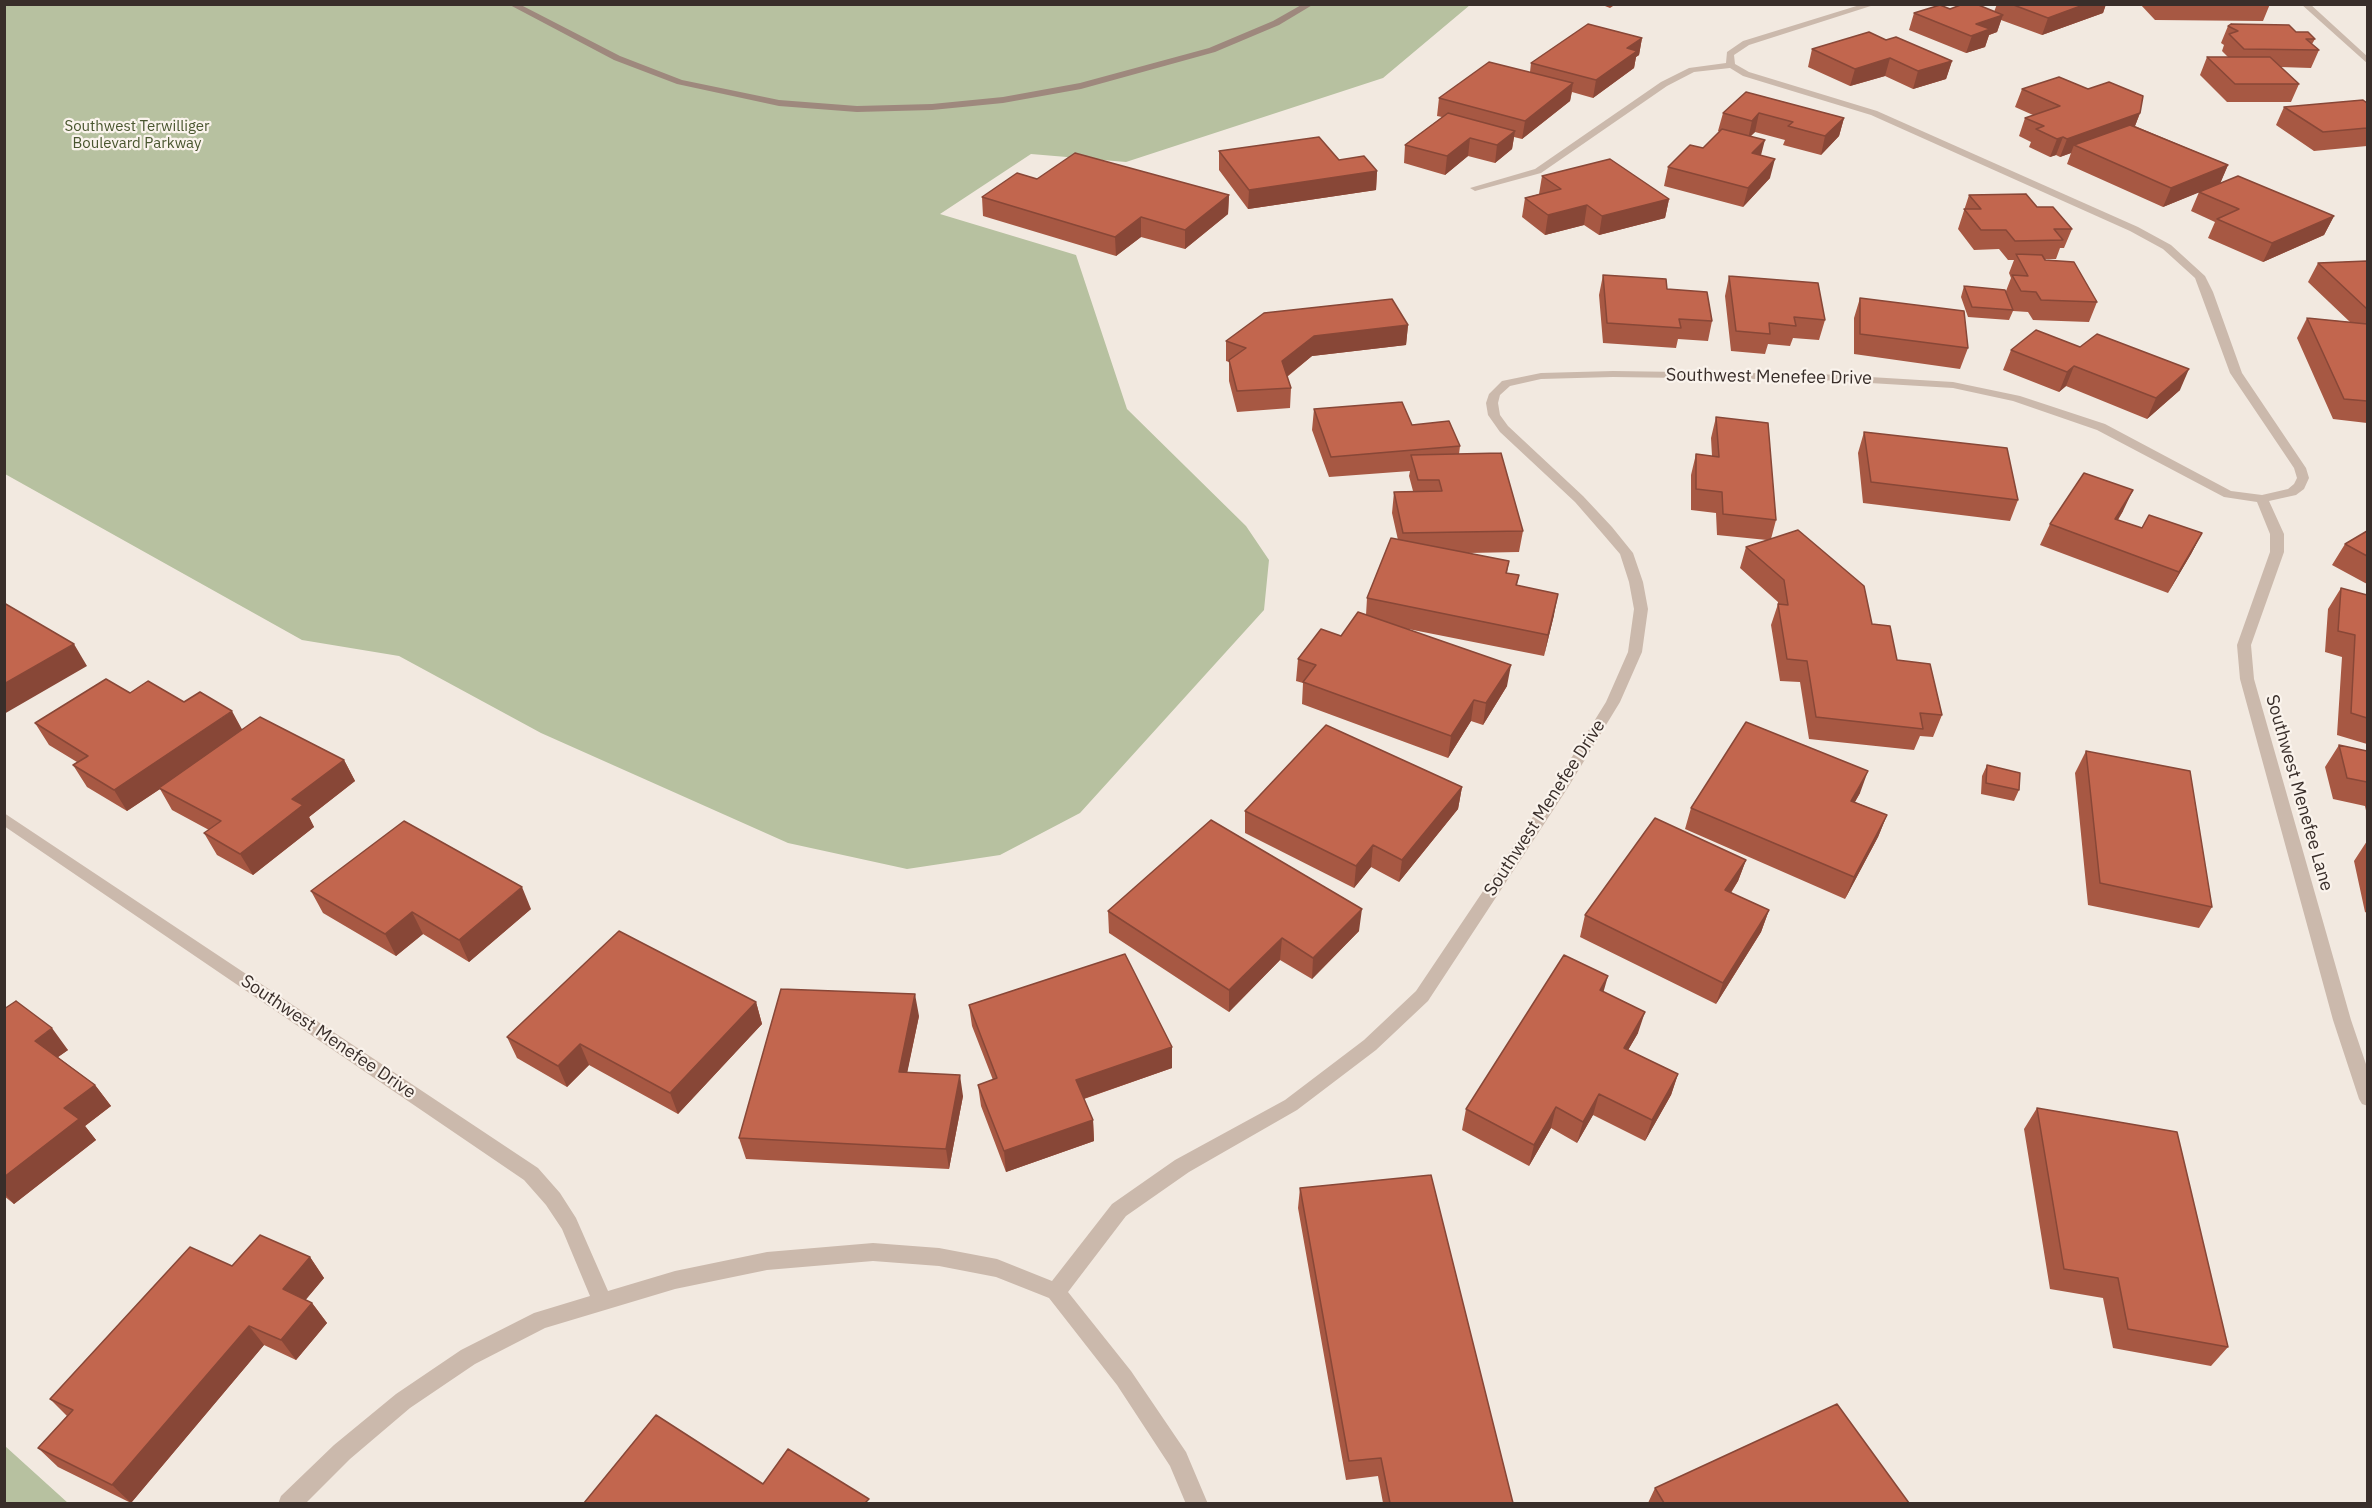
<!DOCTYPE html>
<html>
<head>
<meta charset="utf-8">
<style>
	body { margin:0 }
	#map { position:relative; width:2372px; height:1508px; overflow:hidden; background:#f2e9e0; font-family:"IBM Plex Sans",sans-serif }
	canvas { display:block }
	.frame { position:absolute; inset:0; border:6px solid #392e2a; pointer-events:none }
</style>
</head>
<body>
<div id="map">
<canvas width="2372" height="1508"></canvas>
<div class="frame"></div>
</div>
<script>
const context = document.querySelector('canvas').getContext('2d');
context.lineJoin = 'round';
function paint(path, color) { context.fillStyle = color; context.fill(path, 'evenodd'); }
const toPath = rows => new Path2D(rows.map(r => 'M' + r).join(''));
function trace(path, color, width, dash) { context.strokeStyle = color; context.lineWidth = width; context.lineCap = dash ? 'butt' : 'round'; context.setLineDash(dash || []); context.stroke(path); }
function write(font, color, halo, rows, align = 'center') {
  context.font = font + ' "IBM Plex Sans",sans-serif'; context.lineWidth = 4.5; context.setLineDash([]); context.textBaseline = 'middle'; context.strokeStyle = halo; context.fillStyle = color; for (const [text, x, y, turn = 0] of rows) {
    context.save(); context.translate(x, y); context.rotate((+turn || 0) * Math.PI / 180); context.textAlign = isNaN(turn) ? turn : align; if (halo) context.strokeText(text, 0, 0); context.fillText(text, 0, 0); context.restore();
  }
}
const green = toPath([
	[5,5,1470,5,1383,78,1126,162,1031,154,940,214,1076,255,1127,409,1246,526,1269,560,1264,610,1080,813,1000,855,907,869,788,843,541,733,399,656,302,640,5,474],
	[5,1446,68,1503,5,1503]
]);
const minor = toPath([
	[1863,4,1877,4,1749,45,1734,55,1735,64,1749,72,1877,111,2138,227,2171,245,2205,276,2213,292,2242,373,2306,468,2309,478,2304,489,2296,495,2269,501,2284,534,2284,552,2251,645,2254,679,2351,1020,2368,1070,2368,1106,2362,1104,2359,1099,2333,1020,2240,679,2237,645,2270,552,2270,534,2257,502,2224,497,2097,430,2013,401,1953,388,1820,380,1613,377,1541,379,1510,386,1500,395,1498,403,1500,415,1508,426,1583,496,1612,527,1633,553,1643,582,1648,609,1642,652,1620,702,1567,789,1428,1001,1376,1050,1297,1110,1189,1172,1126,1216,1068,1292,1131,1371,1186,1452,1208,1504,1186,1504,1170,1466,1117,1385,1049,1298,996,1277,939,1266,873,1261,767,1270,675,1289,545,1328,475,1364,410,1408,350,1459,305,1504,278,1504,281,1496,334,1445,396,1394,461,1350,534,1313,590,1296,562,1229,546,1205,524,1180,4,826,4,813,538,1168,560,1193,576,1218,608,1291,675,1271,767,1252,873,1243,939,1248,997,1259,1052,1281,1112,1204,1175,1160,1285,1100,1364,1040,1416,991,1557,781,1606,702,1628,652,1634,609,1629,582,1620,554,1602,533,1575,502,1500,432,1488,415,1486,403,1489,394,1502,381,1541,373,1613,371,1820,374,1953,382,2020,396,2105,424,2231,491,2262,495,2288,489,2294,484,2297,478,2294,468,2230,373,2195,278,2163,249,2130,231,1871,115,1743,76,1730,68,1694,72,1667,86,1541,173,1475,191,1470,188,1535,169,1661,82,1689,68,1726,63,1727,52,1743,41,1863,4],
	[2301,4,2310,4,2368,57,2368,64,2301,4]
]);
const secondary = toPath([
	[508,4,519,4,620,56,682,80,779,100,857,106,932,104,1003,97,1080,83,1209,48,1273,21,1303,4,1314,4,1279,25,1215,52,1081,89,1003,103,932,110,857,112,779,106,677,84,614,60,508,4]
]);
const wall = toPath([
	[1600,4,1616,4,1610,8],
	[1997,4,2106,4,2103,13,2042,35,2001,20,1997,32,1989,35,1985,47,1966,53,1909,30,1914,13,1950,9,1994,12],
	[2140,4,2270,4,2263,21,2155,20],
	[2228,26,2296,32,2315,39,2312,44,2319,50,2311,68,2280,67,2299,84,2291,102,2227,102,2200,75,2207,57,2228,57,2222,51,2224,45,2221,43],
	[1642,38,1639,55,1636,57,1634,68,1593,98,1572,92,1570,101,1522,139,1514,137,1512,149,1495,163,1468,156,1445,175,1404,163,1405,145,1442,117,1437,116,1439,98,1530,72,1531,63],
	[1886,40,1952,61,1946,79,1913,89,1885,76,1850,86,1808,67,1812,49],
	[2022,89,2140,113,2135,126,2228,165,2220,183,2334,216,2324,235,2263,262,2208,238,2215,222,2191,211,2199,192,2163,207,2067,164,2071,153,2060,157,2056,155,2050,157,2029,147,2031,142,2019,136,2025,118,2033,115,2015,107],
	[1746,92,1844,118,1839,136,1821,155,1783,145,1785,140,1755,132,1750,136,1761,156,1770,178,1743,207,1664,186,1668,167,1703,148,1720,132,1718,131,1723,113],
	[2367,103,2367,146,2314,151,2276,125,2284,107],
	[1219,151,1377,171,1376,190,1248,209,1219,170],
	[1542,176,1669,199,1665,218,1599,235,1584,225,1545,235,1522,217,1525,198,1539,194],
	[1037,179,1229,195,1228,214,1185,249,1141,237,1116,256,983,216,982,197],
	[1969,195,2037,207,2072,229,2064,248,2060,248,2056,259,2045,259,2097,302,2089,322,2033,320,2028,312,2013,311,2009,320,1968,317,1961,297,1964,286,2006,291,2011,278,2009,273,2014,260,2008,260,1999,249,1974,250,1958,229],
	[2367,261,2367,423,2333,419,2297,338,2307,318,2350,322,2308,282,2318,263],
	[1603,275,1667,289,1712,321,1708,341,1678,339,1676,348,1603,343,1599,295],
	[1729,276,1825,320,1819,340,1793,338,1790,346,1768,344,1765,354,1731,351,1725,296],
	[1860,298,1968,348,1960,369,1854,354,1854,318],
	[1408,325,1406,345,1312,356,1287,377,1291,388,1290,408,1237,412,1229,381,1229,362,1226,361,1226,341],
	[2011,350,2180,390,2147,419,2066,386,2059,392,2003,370],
	[1314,409,1412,425,1460,446,1459,454,1523,531,1519,552,1468,553,1509,561,1507,573,1519,575,1517,585,1554,615,1544,656,1403,628,1507,686,1483,725,1471,721,1448,758,1302,704,1303,683,1296,681,1298,659,1341,636,1366,615,1367,598,1398,540,1392,513,1394,492,1413,491,1409,476,1410,471,1329,477,1312,430],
	[1716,417,1776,520,1771,539,1872,624,1897,660,1942,715,1933,737,1920,736,1914,750,1809,739,1800,682,1780,681,1771,625,1778,604,1778,602,1740,568,1746,547,1767,540,1717,535,1716,513,1691,510,1691,475,1696,454,1712,456,1711,438],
	[1864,432,2018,500,2010,521,1863,503,1858,453],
	[2123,511,2118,520,2142,528,2202,533,2191,554,2168,593,2040,545,2050,524],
	[2367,531,2367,584,2332,565,2345,544],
	[2341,588,2367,595,2367,744,2337,735,2342,657,2325,652,2328,609],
	[130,693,184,702,242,729,344,760,355,781,309,817,314,827,253,875,217,855,204,833,209,830,172,810,160,789,127,811,87,787,73,765,77,762,49,745,35,723],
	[2339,745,2367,751,2367,815,2365,806,2333,799,2325,767],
	[2086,751,2212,907,2199,928,2088,905,2075,773],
	[1987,765,2019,790,2014,801,1981,794,1982,776],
	[1462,787,1458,809,1399,882,1371,867,1354,888,1245,833,1245,811],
	[1860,793,1855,802,1887,815,1878,837,1845,899,1685,829,1691,808],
	[2367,841,2367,913,2365,912,2354,861],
	[1746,860,1738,881,1731,893,1769,910,1761,932,1716,1004,1580,937,1585,915],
	[311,891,531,909,469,962,423,934,396,956,323,913],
	[1108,911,1359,931,1312,979,1280,960,1229,1012,1109,933],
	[1603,992,1638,1033,1628,1050,1678,1074,1671,1095,1645,1141,1593,1115,1577,1143,1551,1128,1529,1166,1462,1130,1466,1109],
	[756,1002,762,1024,678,1114,589,1065,567,1087,517,1058,507,1037],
	[969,1005,1172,1047,1172,1068,1084,1099,1093,1120,1094,1141,1006,1172,981,1106,978,1085,993,1080,972,1026],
	[4,1009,68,1050,58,1057,95,1085,111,1106,85,1126,96,1140,14,1204,4,1196],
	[919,1016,907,1072,963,1096,949,1169,746,1159,739,1138],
	[2037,1108,2228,1347,2211,1366,2113,1348,2103,1298,2050,1289,2024,1129],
	[1300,1188,1513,1503,1383,1503,1378,1476,1346,1480,1298,1208],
	[310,1257,324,1278,305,1300,312,1303,327,1323,296,1360,264,1345,131,1503,58,1467,38,1448,67,1416,50,1399,232,1266],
	[1655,1488,1909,1503,1648,1503]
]);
const shadedWall = toPath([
	[2086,4,2106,4,2103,13,2042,35,2048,18],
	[2003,15,1997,32,1989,35,1985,47,1966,53,1976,24],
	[1642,38,1639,55,1636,57,1634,68,1593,98,1596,80,1627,48],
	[1890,58,1885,76,1850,86,1855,69],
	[1952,61,1946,79,1913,89,1918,71],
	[1573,83,1570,101,1522,139,1525,121],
	[1759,113,1755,132,1748,139,1752,121],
	[2140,113,2133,131,2074,145,2071,153,2060,157,2067,139],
	[1844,118,1839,136,1821,155,1825,136],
	[1515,131,1512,149,1495,163,1497,145],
	[2063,137,2056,155,2050,157,2057,139],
	[1470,138,1468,156,1445,175,1447,156],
	[1765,140,1760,159,1752,153],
	[1775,159,1770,178,1743,207,1748,188],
	[2228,165,2220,184,2163,207,2171,188],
	[1377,171,1376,190,1248,209,1249,190],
	[1229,195,1228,214,1185,249,1185,230],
	[1669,199,1665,218,1599,235,1602,216],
	[1587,205,1584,225,1545,235,1548,215],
	[2334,216,2324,235,2263,262,2272,243],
	[1141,217,1141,237,1116,256,1115,237],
	[1408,325,1406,345,1312,356,1281,381,1282,361,1314,336],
	[2074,366,2066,386,2059,392,2067,372],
	[2189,369,2180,390,2147,419,2156,398],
	[2133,490,2123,511,2105,540,2115,519],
	[2202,533,2191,554,2168,593,2179,572],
	[1558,594,1554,615,1544,656,1548,635],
	[74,644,87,666,4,714,4,684],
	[1511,665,1507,686,1483,725,1486,703],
	[1474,700,1471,721,1448,758,1451,736],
	[232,711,244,733,159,788,160,789,127,811,114,790],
	[344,760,355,781,309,817,314,827,253,875,240,854,292,799],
	[1868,771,1860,793,1843,822,1851,801],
	[1462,787,1458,809,1399,882,1402,860],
	[1887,815,1878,837,1845,899,1854,877],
	[1373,845,1371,867,1354,888,1356,866],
	[1746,860,1738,881,1718,912,1725,890],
	[522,887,531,909,469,962,459,940],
	[1362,909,1359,931,1312,979,1313,958],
	[1769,910,1761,932,1716,1004,1723,983],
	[412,912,423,934,396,956,385,934],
	[1282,938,1280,960,1229,1012,1229,990],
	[1608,976,1602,997,1600,990],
	[915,994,919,1016,903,1093,899,1072],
	[756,1002,762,1024,678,1114,670,1093],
	[1645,1012,1638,1033,1617,1069,1624,1048],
	[52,1028,68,1050,51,1062,35,1041],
	[580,1044,589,1065,567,1087,558,1066],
	[1172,1047,1172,1068,1077,1101,1076,1080],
	[1678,1074,1671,1095,1645,1141,1652,1120],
	[960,1075,963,1096,949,1169,946,1149],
	[95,1085,111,1106,85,1126,96,1140,14,1204,4,1193,4,1177,64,1108],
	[1599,1094,1593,1115,1577,1143,1583,1122],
	[1556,1107,1551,1128,1529,1166,1534,1145],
	[1093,1120,1094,1141,1006,1172,1004,1151],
	[310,1257,324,1278,298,1309,283,1289],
	[312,1303,327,1323,296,1360,281,1340],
	[249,1326,264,1345,131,1503,112,1485]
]);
const building = toPath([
	[1963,4,1976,4,2003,15,1976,24,1990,29,1971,36,1914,13,1940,5,1950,9,1963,4],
	[2011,4,2086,4,2048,18,2011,4],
	[1588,24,1642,38,1627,48,1637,51,1596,80,1531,63,1588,24],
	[2231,24,2289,25,2296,32,2308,32,2315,39,2306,39,2319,50,2244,49,2229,34,2238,31,2228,26,2231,24],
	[1869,32,1886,40,1896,37,1952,61,1918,71,1890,58,1855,69,1812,49,1869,32],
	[2207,57,2270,57,2299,84,2235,84,2207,57],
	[1489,62,1573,83,1525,121,1439,98,1489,62],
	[2059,77,2088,89,2109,82,2143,96,2140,113,2067,139,2063,137,2057,139,2036,129,2044,126,2025,118,2060,106,2022,89,2059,77],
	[1746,92,1844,118,1825,136,1788,126,1793,122,1759,113,1752,121,1723,113,1746,92],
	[2363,100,2367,103,2367,128,2323,132,2284,107,2363,100],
	[1448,113,1515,131,1497,145,1470,138,1447,156,1405,145,1448,113],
	[2130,125,2228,165,2171,188,2074,145,2130,125],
	[1722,129,1765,140,1752,153,1775,159,1748,188,1668,167,1690,145,1703,148,1722,129],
	[1319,137,1339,160,1364,156,1377,171,1249,190,1219,151,1319,137],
	[1075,153,1229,195,1185,230,1141,217,1115,237,982,197,1017,173,1037,179,1075,153],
	[1610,159,1669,199,1602,216,1587,205,1548,215,1525,198,1561,189,1542,176,1610,159],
	[2238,176,2334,216,2272,243,2217,219,2239,209,2199,192,2238,176],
	[2026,194,2037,207,2053,207,2072,229,2054,229,2063,240,2015,241,2006,230,1981,230,1964,209,1981,209,1969,195,2026,194],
	[2016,254,2042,255,2045,260,2074,262,2097,302,2041,300,2036,292,2021,291,2012,275,2028,276,2016,254],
	[2367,261,2367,309,2318,263,2367,261],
	[1603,275,1666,279,1667,289,1707,292,1712,321,1679,319,1681,328,1607,323,1603,275],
	[1729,276,1818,283,1825,320,1794,317,1796,326,1769,323,1770,334,1736,331,1729,276],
	[1964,286,2005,290,2013,310,1972,307,1964,286],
	[1860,298,1964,311,1968,348,1860,334,1860,298],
	[1392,299,1408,325,1314,336,1282,361,1291,388,1237,391,1229,360,1246,348,1226,341,1264,313,1392,299],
	[2307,318,2367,324,2367,401,2344,399,2307,318],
	[2036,330,2080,347,2097,334,2189,369,2156,398,2074,366,2067,372,2011,350,2036,330],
	[1402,402,1412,425,1449,421,1460,446,1331,457,1314,409,1402,402],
	[1716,417,1768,423,1776,520,1723,514,1722,492,1696,489,1696,454,1719,457,1716,417],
	[1864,432,2007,448,2018,500,1871,482,1864,432],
	[1501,453,1523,531,1403,533,1394,492,1442,491,1439,480,1418,480,1411,455,1501,453],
	[2084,473,2133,490,2115,519,2142,528,2149,515,2202,533,2179,572,2050,524,2084,473],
	[1798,530,1864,586,1872,624,1890,626,1897,660,1930,664,1942,715,1920,713,1923,729,1816,717,1807,661,1787,659,1778,604,1788,605,1784,580,1746,547,1798,530],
	[2367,531,2367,556,2345,544,2367,531],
	[1391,538,1509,561,1506,573,1519,575,1516,585,1558,594,1548,635,1367,598,1391,538],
	[2341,588,2367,595,2367,718,2351,713,2355,635,2338,631,2341,588],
	[4,603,74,644,4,684,4,603],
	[1358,612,1511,665,1486,703,1474,700,1451,736,1303,682,1316,665,1298,659,1321,629,1341,636,1358,612],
	[106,679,130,693,148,681,184,702,200,692,232,711,114,790,73,765,88,756,35,723,106,679],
	[260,717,344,760,292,799,303,805,240,854,204,833,221,821,159,788,260,717],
	[1746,722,1868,771,1851,801,1887,815,1854,877,1691,808,1746,722],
	[1326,725,1462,787,1402,860,1373,845,1356,866,1245,811,1326,725],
	[2339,745,2367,751,2367,782,2347,778,2339,745],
	[2086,751,2190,771,2212,907,2100,883,2086,751],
	[1987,765,2020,773,2019,790,1986,783,1987,765],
	[1655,818,1746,860,1725,890,1769,910,1723,983,1585,915,1655,818],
	[1211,820,1362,909,1313,958,1282,938,1229,990,1108,911,1211,820],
	[404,821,522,887,459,940,412,912,385,934,311,891,404,821],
	[619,931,756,1002,670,1093,580,1044,558,1066,507,1037,619,931],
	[1125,954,1172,1047,1076,1080,1093,1120,1004,1151,978,1085,997,1078,969,1005,1125,954],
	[1564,955,1608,976,1600,990,1645,1012,1624,1048,1678,1074,1652,1120,1599,1094,1583,1122,1556,1107,1534,1145,1466,1109,1564,955],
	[781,989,915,994,899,1072,960,1075,946,1149,739,1138,781,989],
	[16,1001,52,1028,35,1041,95,1085,64,1108,79,1119,4,1177,4,1009,16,1001],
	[2037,1108,2177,1132,2228,1347,2128,1329,2118,1278,2064,1269,2037,1108],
	[1431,1175,1513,1503,1390,1503,1381,1458,1349,1461,1300,1188,1431,1175],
	[260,1235,310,1257,283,1289,312,1303,281,1340,249,1326,112,1485,38,1448,73,1410,50,1399,190,1247,232,1266,260,1235],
	[1837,1404,1909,1503,1664,1503,1655,1488,1837,1404],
	[656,1415,763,1484,788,1449,869,1499,865,1503,584,1503,656,1415]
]);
const farParknames = [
	["Southwest Terwilliger",137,127],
	["Boulevard Parkway",137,144]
];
const streetNames = [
	["Southwest Menefee Drive",1769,377,1],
	["Southwest Menefee Lane",2299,793,74],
	["Southwest Menefee Drive",1545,808,-57],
	["Southwest Menefee Drive",328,1037,34]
];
paint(green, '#b7c1a0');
paint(minor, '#cbb9ac');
paint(secondary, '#9e887d');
paint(wall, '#a75843');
paint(shadedWall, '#884737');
paint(building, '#c2664e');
trace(building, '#884737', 1.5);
write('15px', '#49562f', '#faf3ec', farParknames);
write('18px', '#392e2a', '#faf3ec', streetNames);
</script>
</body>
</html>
